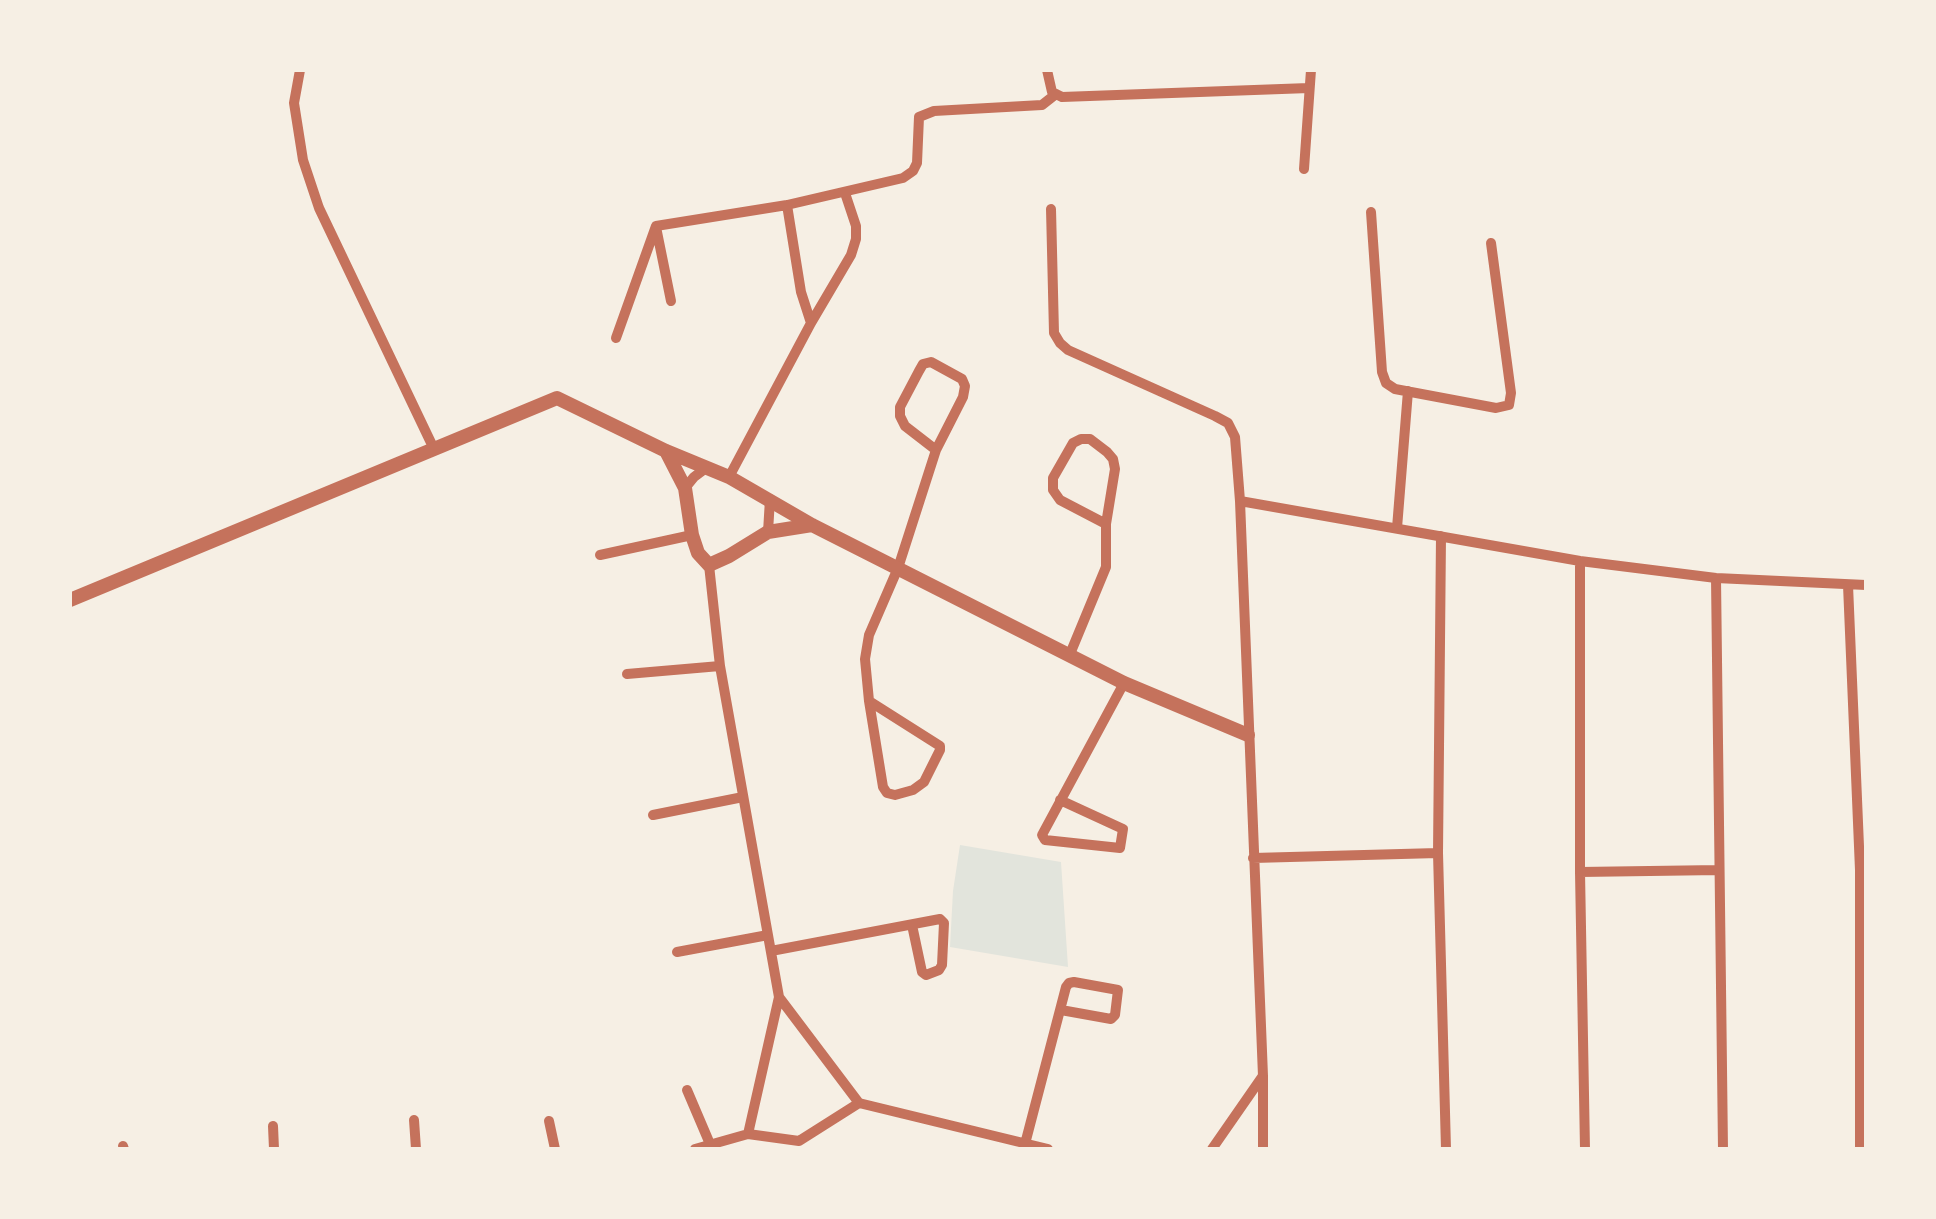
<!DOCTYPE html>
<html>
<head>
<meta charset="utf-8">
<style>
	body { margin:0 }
	#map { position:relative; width:1936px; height:1219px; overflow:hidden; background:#f6efe4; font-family:Raleway,sans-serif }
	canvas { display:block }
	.frame { position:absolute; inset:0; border:72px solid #f6efe4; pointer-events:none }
</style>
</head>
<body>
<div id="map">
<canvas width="1936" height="1219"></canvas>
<div class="frame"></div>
</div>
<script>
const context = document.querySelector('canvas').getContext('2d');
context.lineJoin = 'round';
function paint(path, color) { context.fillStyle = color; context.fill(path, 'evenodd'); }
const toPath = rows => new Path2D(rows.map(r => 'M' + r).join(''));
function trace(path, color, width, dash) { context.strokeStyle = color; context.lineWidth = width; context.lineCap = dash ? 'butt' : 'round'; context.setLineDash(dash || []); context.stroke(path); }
const green = toPath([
	[960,845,1061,862,1068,967,950,947,953,891]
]);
const minor = toPath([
	[300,70,294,103,303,160,319,208,434,449],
	[1047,70,1052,92,1062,97,1309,88],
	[1304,169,1311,70],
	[787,205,801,292,811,323],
	[1051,209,1054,333,1060,343,1068,350,1215,416,1228,423,1235,437,1240,501,1263,1076,1263,1149],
	[1371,212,1382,372,1386,383,1395,389,1496,408,1509,405,1511,393,1491,243],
	[656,227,671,301],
	[616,338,656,226,787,205,903,178,913,171,917,163,919,117,934,111,1042,105,1056,94],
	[729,477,811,323,851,255,856,239,856,226,845,193],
	[685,488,694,477,706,468],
	[1240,501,1580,561,1716,578,1866,585],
	[1397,528,1408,391],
	[768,532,770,499],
	[1441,536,1438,853,1446,1149],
	[600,555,692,535],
	[1580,561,1580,872,1585,1149],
	[709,565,720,666,779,997,748,1134],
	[1716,578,1723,1149],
	[1848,585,1860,870,1860,1149],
	[1070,654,1106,567,1106,524,1115,469,1113,459,1107,452,1090,439,1081,439,1073,443,1053,478,1053,490,1060,500,1106,524],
	[627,674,720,666],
	[869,701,940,746,940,750,924,782,913,790,895,795,887,793,883,787,869,701,865,659,869,635,898,568,936,450,963,397,965,386,962,379,931,362,923,364,919,371,900,407,900,416,905,426,936,450],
	[1060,800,1123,829,1120,848,1045,840,1042,835,1124,683],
	[653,815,743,797],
	[1253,858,1438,853],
	[1580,872,1719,870],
	[771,951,940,919,944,923,942,965,939,970,926,975,922,972,912,925],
	[677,952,768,935],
	[779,997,859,1103],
	[687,1090,710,1144],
	[414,1120,416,1149],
	[549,1121,555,1149],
	[273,1126,274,1149],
	[1025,1144,1066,987,1069,983,1074,982,1118,990,1115,1015,1111,1019,1061,1010],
	[123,1146,124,1149],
	[695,1149,748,1134,799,1141,859,1103,1048,1149],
	[1212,1149,1262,1077]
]);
const tertiary = toPath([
	[666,451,685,488,692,535,698,553,709,565,729,556,768,532,812,525],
	[70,600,557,398,666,451,729,477,812,525,1124,683,1248,735]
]);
paint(green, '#e2e4dc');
trace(minor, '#c5725c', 10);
trace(tertiary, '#c5725c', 14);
</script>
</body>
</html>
